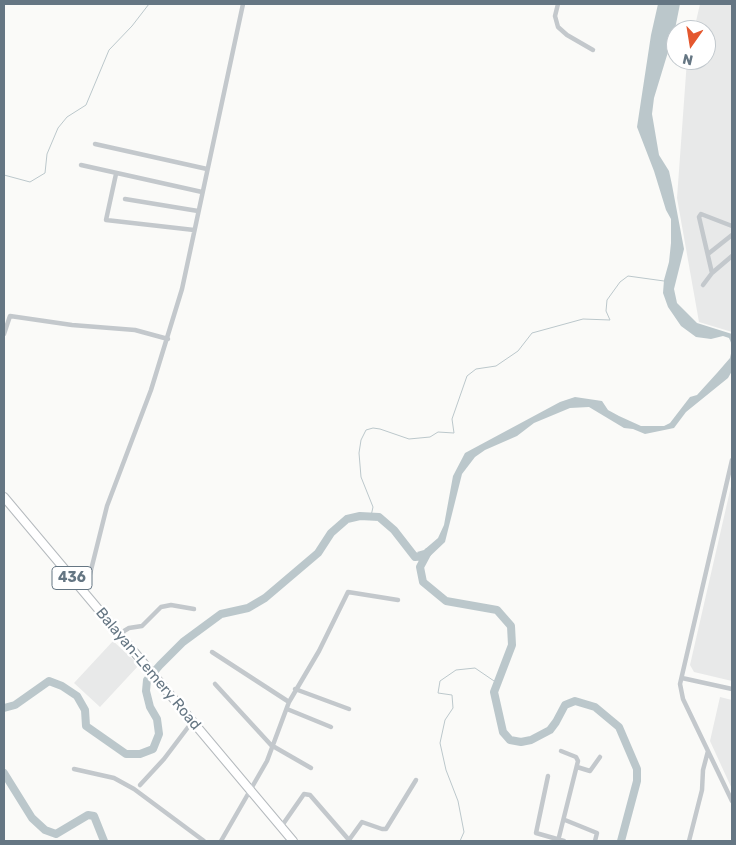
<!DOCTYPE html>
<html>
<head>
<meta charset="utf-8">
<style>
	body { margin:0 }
	#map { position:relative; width:736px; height:845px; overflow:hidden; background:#fafaf8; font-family:Rubik,sans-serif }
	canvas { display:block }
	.frame { position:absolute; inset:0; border:5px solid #657683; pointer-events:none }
	.north { position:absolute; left:666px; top:20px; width:50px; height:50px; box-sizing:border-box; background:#fff; border:1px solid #c1c8cd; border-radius:50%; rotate:193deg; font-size:14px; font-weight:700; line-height:20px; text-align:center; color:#657683 }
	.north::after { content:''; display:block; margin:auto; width:18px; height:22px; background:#e4572e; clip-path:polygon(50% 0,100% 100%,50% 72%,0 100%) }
</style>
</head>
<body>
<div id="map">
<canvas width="736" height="845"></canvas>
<div class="frame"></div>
<div class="north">N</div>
</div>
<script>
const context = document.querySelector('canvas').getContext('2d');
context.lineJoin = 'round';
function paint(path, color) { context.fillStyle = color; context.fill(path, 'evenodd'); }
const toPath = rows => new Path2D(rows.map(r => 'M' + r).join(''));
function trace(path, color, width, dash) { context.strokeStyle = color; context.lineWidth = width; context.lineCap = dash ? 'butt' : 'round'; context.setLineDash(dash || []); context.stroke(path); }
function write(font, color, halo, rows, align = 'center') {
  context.font = font + ' Rubik,sans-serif'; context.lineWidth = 5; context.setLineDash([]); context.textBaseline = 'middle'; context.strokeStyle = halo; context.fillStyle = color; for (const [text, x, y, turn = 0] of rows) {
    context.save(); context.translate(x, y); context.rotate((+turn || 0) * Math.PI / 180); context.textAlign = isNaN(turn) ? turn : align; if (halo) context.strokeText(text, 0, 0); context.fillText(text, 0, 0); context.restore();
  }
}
const built = toPath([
	[700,4,732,4,732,332,699,322,677,198,687,60,706,60,706,30,694,30],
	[732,482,732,681,694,672,690,665],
	[113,641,139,665,100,707,74,683],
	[720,697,732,700,732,789,710,741]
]);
const water = toPath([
	[658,4,680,4,675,29,654,98,652,114,659,155,669,171,672,185,684,249,674,289,677,303,697,323,732,334,732,345,729,338,723,336,711,339,696,337,681,326,668,307,663,293,664,280,669,262,671,243,671,219,666,210,654,171,637,127,651,35],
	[732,349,732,371,728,378,686,412,674,428,645,434,633,429,624,428,589,407,570,408,534,423,517,436,485,450,475,457,462,474,445,542,425,561,417,552,424,550,438,538,444,525,453,476,465,453,560,402,575,397,602,401,608,410,619,416,641,426,664,426,670,423,690,397,697,395,717,373,730,358]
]);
const stream = toPath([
	[4,175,30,182,45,173,47,154,58,128,67,117,86,105,109,50,132,26,149,4],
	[371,516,373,507,361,477,359,453,361,440,366,430,373,428,380,429,409,439,430,437,438,432,454,433,452,419,467,376,476,369,496,366,518,351,532,333,583,319,610,320,606,311,607,300,620,282,628,276,664,281],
	[460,841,464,832,458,801,446,770,440,743,445,720,453,708,452,695,438,693,440,681,456,670,475,668,497,683]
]);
const river = toPath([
	[428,552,420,567,423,582,446,601,497,610,511,626,512,645,494,692,503,732,510,740,521,742,531,740,550,730,556,722,565,705,575,701,595,707,619,727,637,769,637,781,621,841],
	[4,708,15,705,49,681,62,686,77,696,85,710,86,726,126,754,140,754,153,749,159,734,157,719,150,707,146,691,147,680,160,665,183,642,221,614,248,608,265,598,318,553,331,533,347,519,360,516,379,517,394,530,415,557,425,556],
	[4,773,32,818,45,830,56,834,88,815,94,816,104,841]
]);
const street = toPath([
	[558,4,555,16,558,27,567,35,593,50],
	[95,144,207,169],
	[81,165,202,192],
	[116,174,106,220,194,230],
	[125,199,198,211],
	[732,226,701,214,699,217,712,273,732,256],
	[708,254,732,235],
	[703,285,712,273],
	[4,334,10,316,72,325,135,330,168,339],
	[732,460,680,684,683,699,732,801],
	[85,594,107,506,151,390,182,289,243,4],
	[119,634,129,628,142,626,161,607,171,605,194,609],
	[212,652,289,702],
	[682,678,732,689],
	[215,684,271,745,311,768],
	[295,689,349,709],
	[287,709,331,727],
	[577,767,590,771,600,757],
	[74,769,114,778,134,789,204,841],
	[548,776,536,833,564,841],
	[140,785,164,759,192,722],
	[565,820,597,833,595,841],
	[281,827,304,794,310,795,349,840,362,822,382,829,386,829,416,780],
	[221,841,267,761,289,702,319,651,348,592,398,600],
	[558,841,578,761,576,757,561,751],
	[689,841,702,790,703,770,708,751]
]);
const primary = toPath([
	[4,497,293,841]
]);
const shields = [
	[72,578,40]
];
const shieldNames = [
	["436",72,578]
];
const streetNames = [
	["Balayan-Lemery Road",148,669,50]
];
paint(built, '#e8e9e9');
paint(water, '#bbc7cb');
trace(stream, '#bbc7cb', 1);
trace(river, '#bbc7cb', 8);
trace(primary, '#b5babe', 10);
trace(street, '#c3c8cc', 4.5);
trace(primary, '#fff', 8);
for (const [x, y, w] of shields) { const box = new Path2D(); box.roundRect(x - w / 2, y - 11.5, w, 23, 4); context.fillStyle = '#fff'; context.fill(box); trace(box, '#657683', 1); }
write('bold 14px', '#657683', null, shieldNames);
write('15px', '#657683', '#fff', streetNames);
</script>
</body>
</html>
